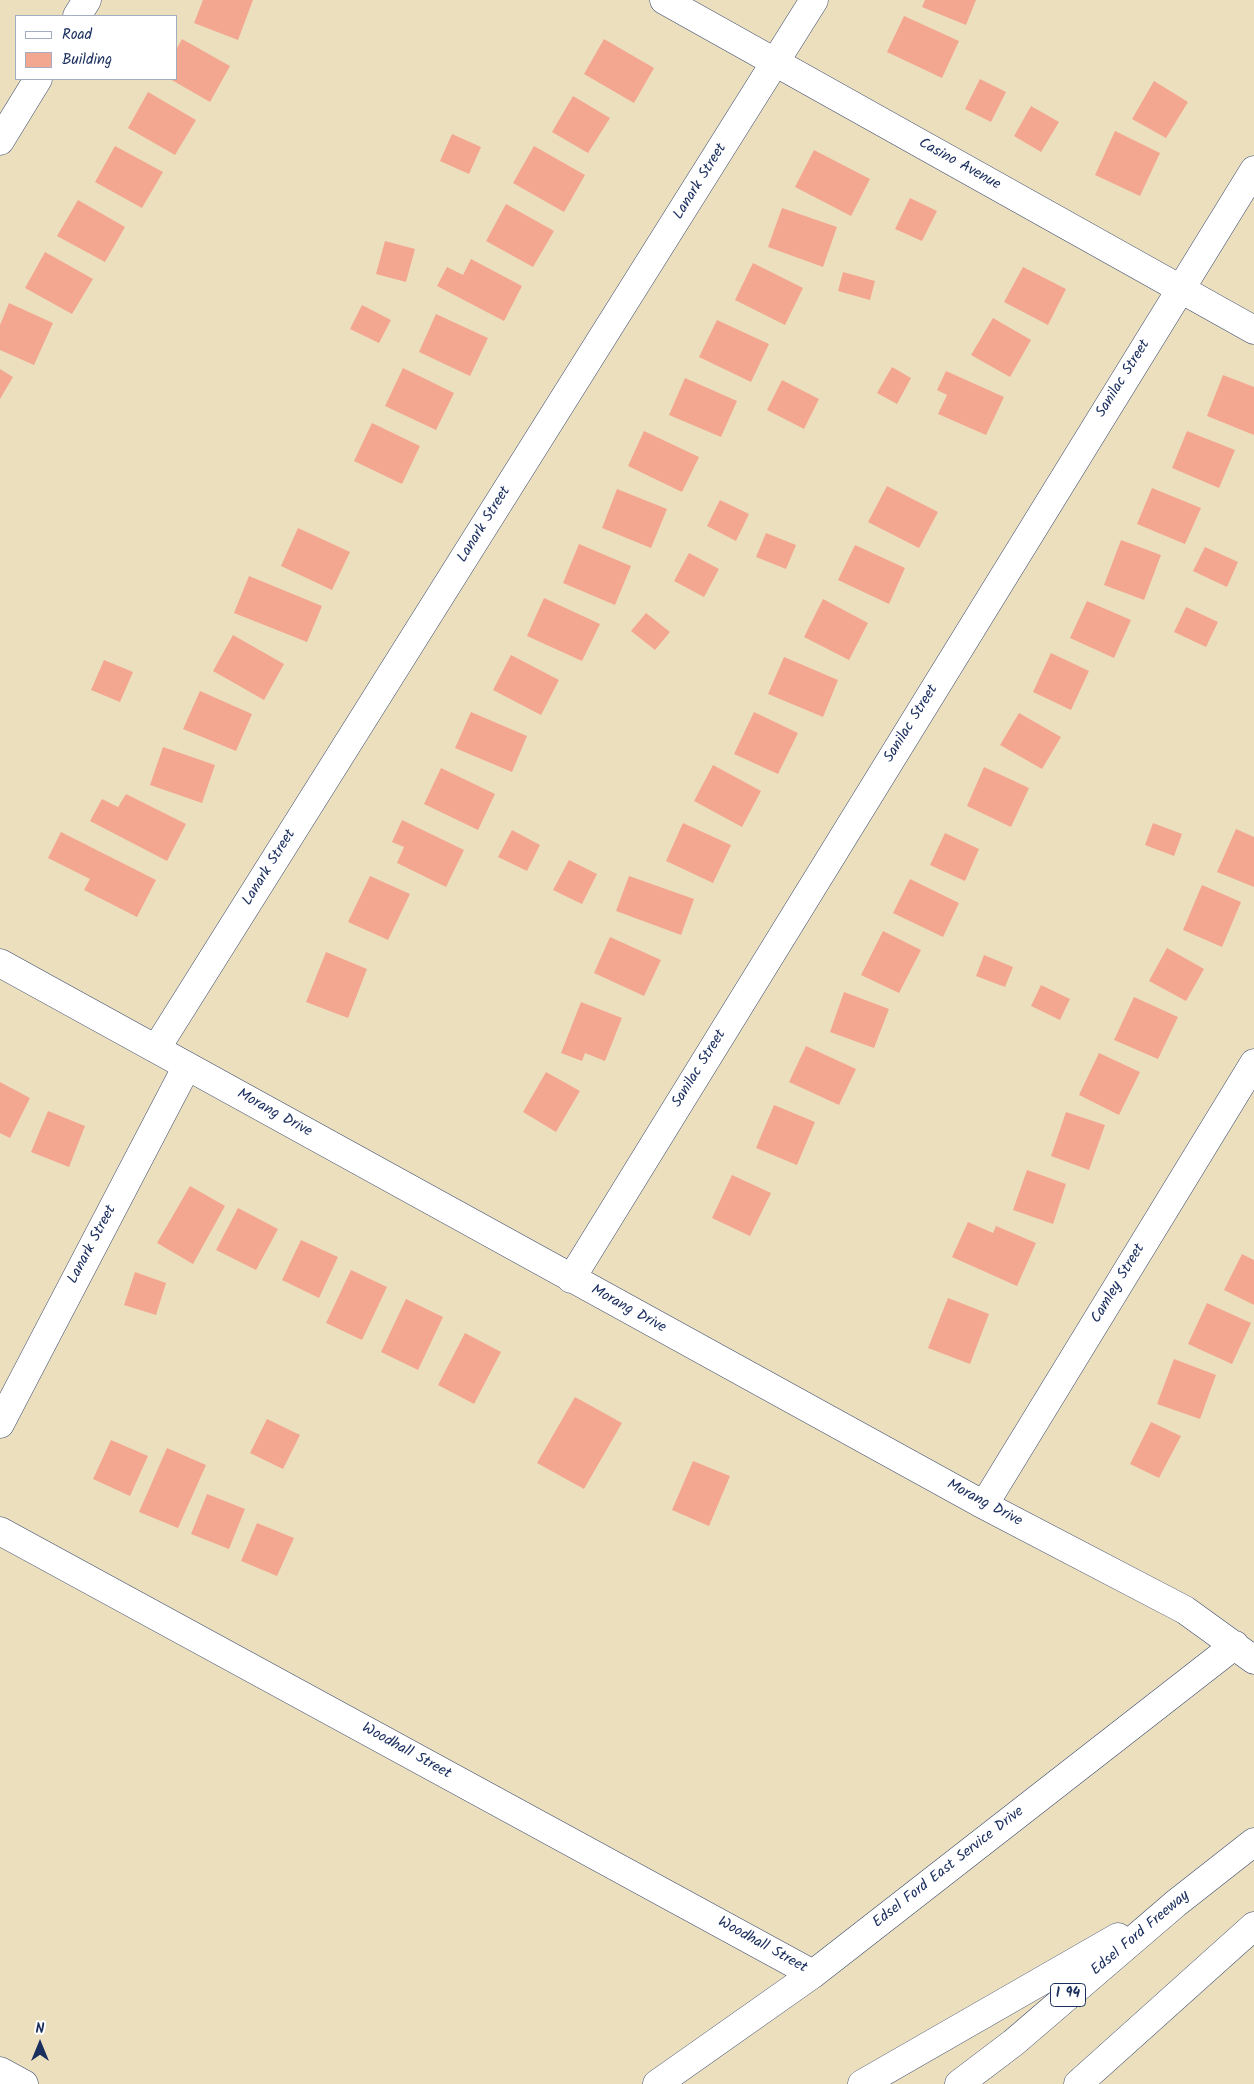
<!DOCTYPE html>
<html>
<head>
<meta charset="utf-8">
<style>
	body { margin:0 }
	#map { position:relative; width:1254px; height:2084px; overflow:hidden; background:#ecdfbe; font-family:Kalam,sans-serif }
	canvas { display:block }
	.legend { position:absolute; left:15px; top:15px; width:162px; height:65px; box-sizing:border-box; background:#fff; border:1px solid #a4acbf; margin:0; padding:6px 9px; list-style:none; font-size:15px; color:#1b2f5e }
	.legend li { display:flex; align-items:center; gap:10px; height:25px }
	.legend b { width:25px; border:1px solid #a4acbf }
	.north { position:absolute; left:15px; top:2019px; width:50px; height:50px; -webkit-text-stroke:4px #fff; paint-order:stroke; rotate:0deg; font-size:14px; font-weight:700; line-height:20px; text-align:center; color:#1b2f5e }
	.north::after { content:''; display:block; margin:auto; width:18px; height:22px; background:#1b2f5e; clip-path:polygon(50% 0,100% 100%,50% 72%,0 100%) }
</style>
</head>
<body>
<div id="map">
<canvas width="1254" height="2084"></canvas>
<ul class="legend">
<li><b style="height:6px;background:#fff"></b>Road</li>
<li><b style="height:14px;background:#f3a791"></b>Building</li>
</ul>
<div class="north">N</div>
</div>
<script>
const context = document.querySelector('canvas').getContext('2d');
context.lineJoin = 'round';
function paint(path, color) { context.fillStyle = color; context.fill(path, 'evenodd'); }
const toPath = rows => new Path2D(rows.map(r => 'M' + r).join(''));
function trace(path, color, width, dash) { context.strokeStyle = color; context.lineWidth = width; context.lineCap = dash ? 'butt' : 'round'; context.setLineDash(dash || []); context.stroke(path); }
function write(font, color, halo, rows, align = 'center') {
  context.font = font + ' Kalam,sans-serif'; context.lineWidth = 4; context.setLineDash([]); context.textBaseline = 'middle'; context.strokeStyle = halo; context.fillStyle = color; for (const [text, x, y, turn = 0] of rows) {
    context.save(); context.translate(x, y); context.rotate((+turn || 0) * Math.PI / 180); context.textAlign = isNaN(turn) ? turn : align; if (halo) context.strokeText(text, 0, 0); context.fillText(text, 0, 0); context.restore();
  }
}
const building = toPath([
	[203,0,253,0,238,40,194,23],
	[925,0,976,0,966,25,922,7],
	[904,16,959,41,942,78,887,52],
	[182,39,230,66,210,102,170,79,176,79,176,50],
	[604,39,654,68,634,103,584,74],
	[980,79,1006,92,991,122,965,109],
	[1154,81,1188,102,1166,138,1132,119],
	[148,92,196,120,175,155,128,128],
	[573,96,610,118,588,153,552,132],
	[1031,106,1059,122,1041,152,1014,136],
	[1115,131,1160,153,1140,196,1095,175],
	[452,134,481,147,469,174,440,161],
	[115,146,163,172,142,208,95,182],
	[534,146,585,175,564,212,513,183],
	[814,150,870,179,851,216,795,187],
	[910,198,937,211,922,241,895,229],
	[78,200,125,227,105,262,57,236],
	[506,204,554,231,533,267,486,241],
	[782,208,837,227,823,267,768,247],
	[385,241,415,249,406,282,376,274],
	[45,252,93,279,72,314,25,288],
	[471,259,522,286,504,321,437,286,447,267,463,275],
	[753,263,803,288,785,325,735,300],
	[1023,267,1066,289,1048,325,1004,302],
	[843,272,875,281,870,300,838,291],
	[9,303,53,323,34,365,0,350,0,325],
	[362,305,391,320,379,343,350,329],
	[436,314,488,338,470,376,419,352],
	[993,318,1031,340,1010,377,971,355],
	[717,320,769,344,751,382,699,357],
	[892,367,911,378,897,404,877,393],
	[403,368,454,393,436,430,385,406],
	[0,369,13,377,0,399],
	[946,371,1004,397,986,435,938,414,947,395,937,390],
	[1223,375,1254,387,1254,435,1207,416],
	[685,378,737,401,721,437,669,415],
	[782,380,819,399,804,429,767,410],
	[372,423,420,446,402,484,354,461],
	[644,431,699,457,682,492,628,466],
	[1187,431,1235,450,1219,488,1172,468],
	[887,486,938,512,919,548,868,522],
	[1152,488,1201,508,1185,544,1137,524],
	[617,489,667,509,651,548,602,528],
	[720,500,749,514,736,541,707,526],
	[298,528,350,552,332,590,281,566],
	[766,533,796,545,786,569,756,557],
	[1121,540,1161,555,1144,600,1104,585],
	[579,544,631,566,615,605,563,583],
	[855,545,905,568,889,604,838,580],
	[1205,547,1238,562,1227,587,1193,571],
	[689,553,719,569,704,597,674,581],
	[249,576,322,606,307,642,234,613],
	[544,598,600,624,582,661,527,636],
	[823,599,868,623,849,660,804,637],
	[1087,601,1131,620,1114,658,1070,638],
	[1186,607,1218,622,1206,647,1174,632],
	[646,613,670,632,655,650,631,631],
	[233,635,284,664,264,700,213,671],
	[1051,653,1089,671,1071,710,1033,692],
	[511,655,559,680,541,715,493,690],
	[784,657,838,680,823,717,768,694],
	[104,660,133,672,120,702,91,690],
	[200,691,252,714,236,751,183,729],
	[471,712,527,736,512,772,455,748],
	[754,712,798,733,778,774,734,754],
	[1019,713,1061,737,1042,769,1000,745],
	[163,747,215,765,202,803,150,785],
	[713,765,761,791,742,827,694,801],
	[984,767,1029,788,1011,827,967,806],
	[441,768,495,794,478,830,424,804],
	[126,794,186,824,167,861,90,821,102,799,118,807],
	[402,820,464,850,446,887,397,863,404,847,392,842],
	[683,823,731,845,713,883,666,861],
	[1153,823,1182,834,1174,856,1145,845],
	[1236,829,1254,837,1254,887,1217,872],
	[512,830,540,845,527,871,498,857],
	[61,832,156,880,137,917,84,890,90,879,48,858],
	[945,833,979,849,965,881,930,865],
	[569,860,597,874,582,904,553,890],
	[370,876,410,894,388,940,348,922],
	[629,876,694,899,681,935,616,911],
	[910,879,959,903,943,937,893,913],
	[1202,885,1241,902,1222,947,1183,930],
	[883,931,921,950,899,993,861,975],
	[610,937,661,960,644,996,594,973],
	[1167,948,1204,969,1186,1001,1149,981],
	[326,952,367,969,348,1018,306,1002],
	[984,955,1013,967,1005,987,976,976],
	[1041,985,1070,999,1060,1020,1031,1006],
	[844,992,889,1009,874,1048,830,1032],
	[1134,997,1178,1017,1158,1059,1114,1040],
	[581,1002,622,1018,605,1061,585,1053,582,1061,561,1053],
	[806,1046,856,1069,839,1105,789,1082],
	[1099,1053,1140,1072,1119,1115,1079,1095],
	[546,1072,580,1091,556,1132,523,1112],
	[0,1082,30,1098,10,1138,0,1133],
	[774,1105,815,1122,797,1165,756,1148],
	[48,1111,85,1126,69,1167,31,1152],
	[1066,1112,1105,1125,1089,1170,1051,1156],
	[1027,1170,1066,1184,1053,1224,1013,1210],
	[732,1175,771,1193,750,1236,712,1218],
	[190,1186,225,1206,193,1264,157,1243],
	[238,1208,278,1229,256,1270,216,1250],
	[968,1222,993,1233,996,1226,1036,1243,1017,1286,952,1257],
	[301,1240,338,1257,319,1298,282,1280],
	[1242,1254,1254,1260,1254,1305,1224,1290],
	[351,1270,387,1287,362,1340,326,1323],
	[135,1272,166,1283,156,1315,124,1305],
	[948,1298,989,1314,970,1364,928,1348],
	[406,1299,443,1317,418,1370,381,1352],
	[1207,1303,1251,1323,1232,1364,1188,1344],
	[465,1333,501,1352,474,1404,438,1385],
	[1174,1359,1216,1375,1200,1419,1157,1404],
	[575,1397,622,1423,584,1489,537,1463],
	[267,1419,300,1435,283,1469,250,1453],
	[1151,1422,1181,1436,1159,1478,1130,1464],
	[111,1440,148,1456,130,1496,93,1479],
	[167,1448,206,1465,178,1528,139,1512],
	[693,1461,730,1476,709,1526,672,1510],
	[207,1494,245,1509,229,1549,191,1534],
	[257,1523,294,1538,277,1576,241,1561]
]);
const minor = toPath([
	[664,0,1254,330],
	[77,16,87,0],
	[0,141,38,79],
	[0,963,984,1505,1185,1610,1254,1660],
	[156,1049,814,0],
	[571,1279,1254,170],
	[0,1424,187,1066],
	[984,1505,1254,1063],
	[0,1531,813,1974],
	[0,2071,24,2084],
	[657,2084,813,1974,1235,1645]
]);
const highway = toPath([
	[862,2084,1118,1937],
	[959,2084,1013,2043,1175,1904,1254,1842],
	[1078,2084,1254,1926]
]);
const shields = [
	[1068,1995,35]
];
const shieldNames = [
	["I 94",1068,1995]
];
const streetNames = [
	["Casino Avenue",959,165,29],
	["Lanark Street",701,182,-58],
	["Sanilac Street",1124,379,-58],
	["Lanark Street",485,525,-58],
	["Sanilac Street",912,724,-58],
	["Lanark Street",270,868,-58],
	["Sanilac Street",700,1069,-58],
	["Morang Drive",274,1114,29],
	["Lanark Street",93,1245,-62],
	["Camley Street",1119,1284,-59],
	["Morang Drive",628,1310,29],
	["Morang Drive",984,1504,28],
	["Woodhall Street",406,1752,29],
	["Edsel Ford East Service Drive",949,1868,-38],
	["Edsel Ford Freeway",1141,1934,-40],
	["Woodhall Street",762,1946,29]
];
paint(building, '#f3a791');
trace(minor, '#3a496c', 29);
trace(highway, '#3a496c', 29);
trace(minor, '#fff', 28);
trace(highway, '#fff', 28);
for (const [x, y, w] of shields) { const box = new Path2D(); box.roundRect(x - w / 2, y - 11.5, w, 23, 4); context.fillStyle = '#fff'; context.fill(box); trace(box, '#1b2f5e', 1); }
write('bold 14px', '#1b2f5e', null, shieldNames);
write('15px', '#1b2f5e', '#fff', streetNames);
</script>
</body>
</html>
